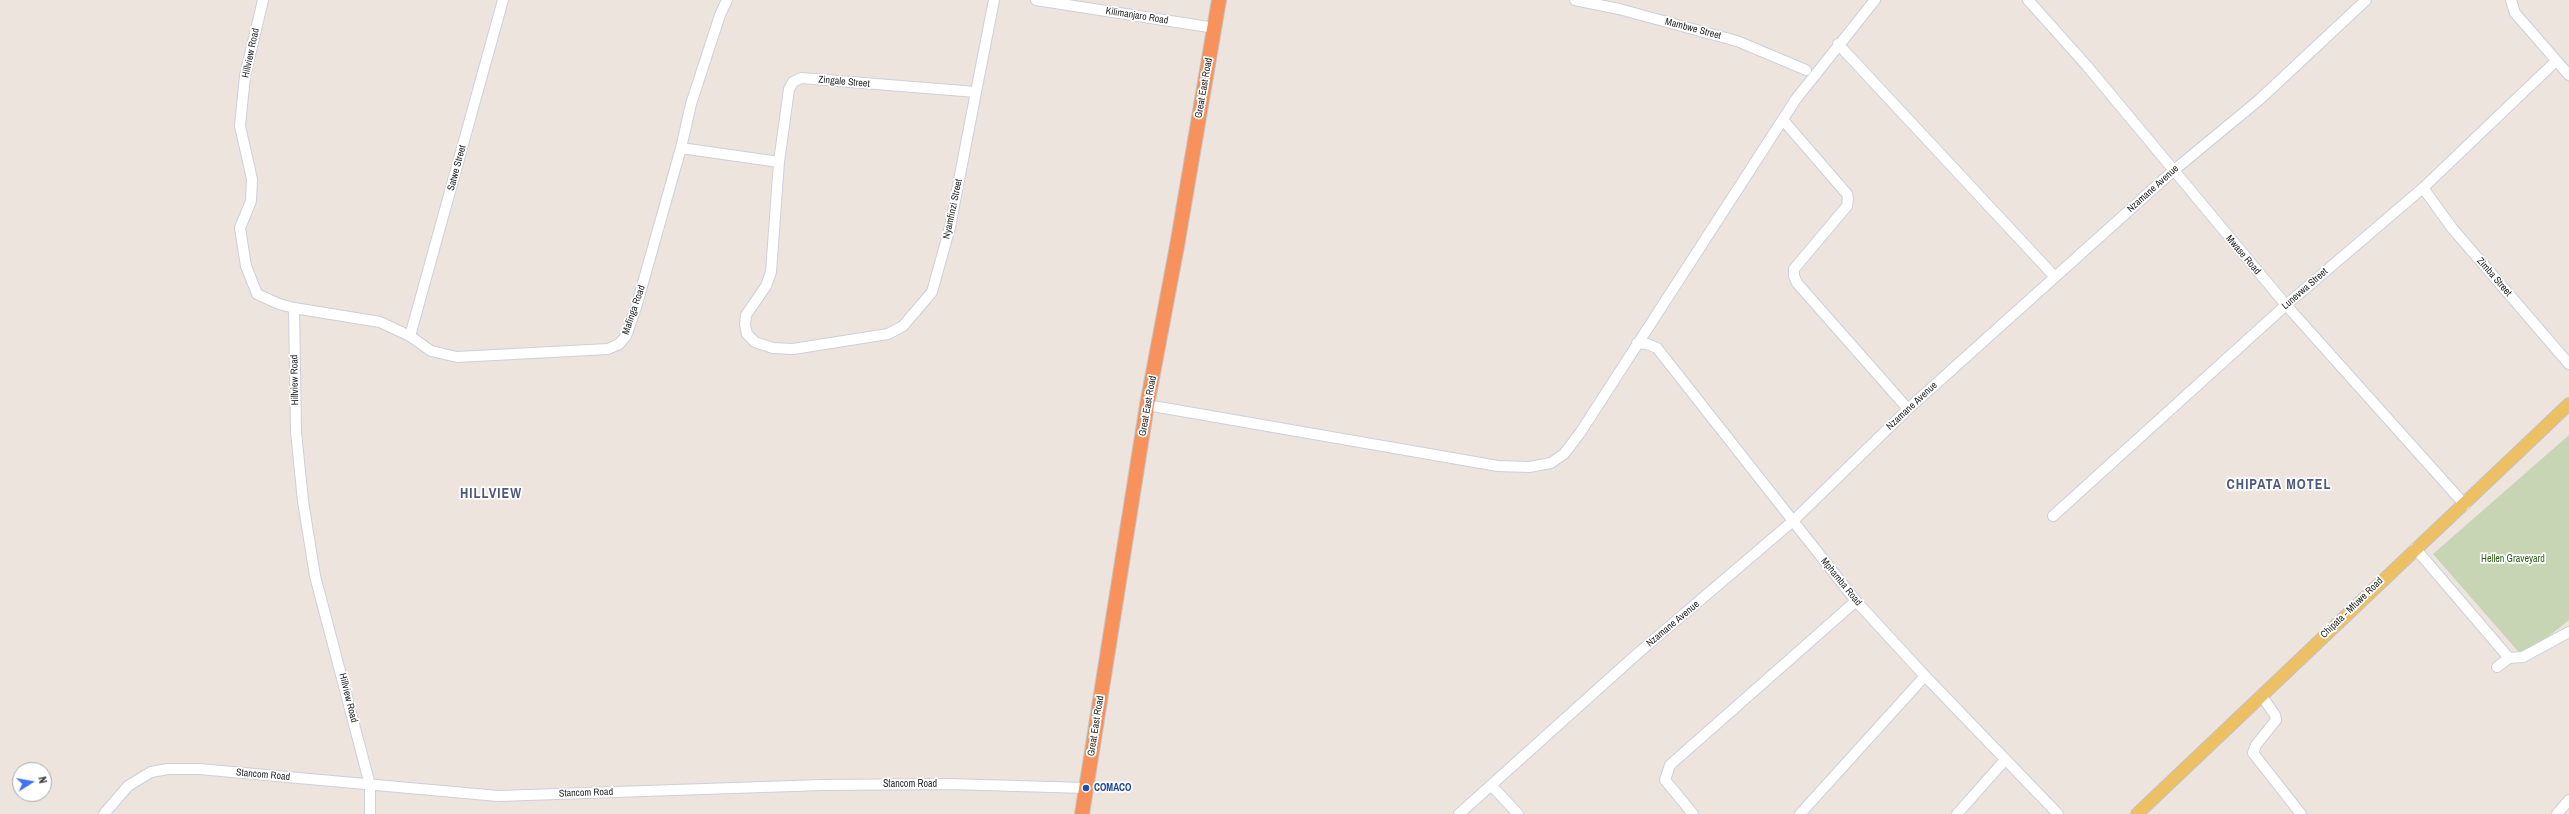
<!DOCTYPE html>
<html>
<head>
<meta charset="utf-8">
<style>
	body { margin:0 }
	#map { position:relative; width:2569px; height:814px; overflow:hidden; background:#ece4dd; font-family:"Archivo Narrow",sans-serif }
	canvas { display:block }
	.north { position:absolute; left:12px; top:762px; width:40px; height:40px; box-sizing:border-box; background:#fff; border:1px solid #aaa; border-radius:50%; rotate:79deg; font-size:11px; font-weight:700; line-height:16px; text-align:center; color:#2b2b2b }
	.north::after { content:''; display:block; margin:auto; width:14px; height:18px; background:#4373f3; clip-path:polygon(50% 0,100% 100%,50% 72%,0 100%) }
</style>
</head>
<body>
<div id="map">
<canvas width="2569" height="814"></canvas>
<div class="north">N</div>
</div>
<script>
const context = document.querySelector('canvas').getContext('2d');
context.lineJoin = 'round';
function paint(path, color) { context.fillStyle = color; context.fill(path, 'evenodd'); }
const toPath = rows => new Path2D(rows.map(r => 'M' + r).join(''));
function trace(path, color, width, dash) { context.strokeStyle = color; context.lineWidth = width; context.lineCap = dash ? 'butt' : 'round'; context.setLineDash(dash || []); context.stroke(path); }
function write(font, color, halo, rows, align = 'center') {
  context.font = font + ' "Archivo Narrow",sans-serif'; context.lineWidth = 3.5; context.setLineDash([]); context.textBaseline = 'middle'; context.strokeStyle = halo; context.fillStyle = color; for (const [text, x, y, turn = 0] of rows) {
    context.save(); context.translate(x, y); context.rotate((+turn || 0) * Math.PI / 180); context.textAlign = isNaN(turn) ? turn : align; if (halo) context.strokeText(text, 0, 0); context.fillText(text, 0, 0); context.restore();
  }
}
const cemetery = toPath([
	[2569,435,2569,620,2523,657,2433,554]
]);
const minor = toPath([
	[263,0,245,76,240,126,252,179,251,201,240,228,246,266,257,294,279,304,294,308,296,432,303,501,315,576,370,785,370,814],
	[1036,0,1215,28],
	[1575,0,1619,9,1737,41,1806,70],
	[2028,0,2087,66,2286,305,2465,505],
	[2511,0,2515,13,2569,75],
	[1838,44,2055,277],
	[976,92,801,78,793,82,789,89,779,162,771,272,766,286,746,315,745,325,747,334,755,342,773,348,793,349,888,334,903,326,932,292,950,227,976,92,994,0],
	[1783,120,1847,194,1848,199,1847,206,1794,269,1794,276,1797,283,1908,409],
	[681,148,779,162],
	[2423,188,2452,228,2569,364],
	[294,308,380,322,410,336,431,351,457,357,608,349,619,344,626,336,637,304,681,148,691,104,720,15,727,0],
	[410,336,503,0],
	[1637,343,1647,344,1657,348,1856,601,1925,676,2058,814],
	[1147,405,1498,466,1529,467,1551,463,1564,454,1580,433,1796,99,1875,0],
	[2053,516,2286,305,2423,188,2556,61],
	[2415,548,2509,658,2497,667],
	[2509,658,2523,657,2569,632],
	[2261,695,2275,715,2276,720,2256,745,2253,753,2301,814],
	[1491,785,1518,814],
	[104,814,128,786,151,772,168,769,199,769,498,796,822,785,949,784,1086,788],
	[1459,814,1637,654,1793,521,1908,409,2173,171,2259,100,2366,0],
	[1693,814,1665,780,1670,765,1856,601],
	[1800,814,1925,676],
	[1957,814,2005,760],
	[2557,814,2569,800]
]);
const major = toPath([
	[2137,814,2569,404]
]);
const highway = toPath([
	[1082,814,1147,405,1177,246,1219,0]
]);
const markers = [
	[1086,788,4,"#1a4fb4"]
];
const streetNames = [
	["Kilimanjaro Road",1137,16,9],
	["Mambwe Street",1693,29,15],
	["Hillview Road",251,53,-78],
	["Zingale Street",844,82,5],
	["Great East Road",1204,88,-80],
	["Satwe Street",457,168,-75],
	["Nzamane Avenue",2153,189,-42],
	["Nyamfinzi Street",953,209,-78],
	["Mwase Road",2243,255,50],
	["Zimba Street",2494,277,49],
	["Lunevwa Street",2305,289,-41],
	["Mafinga Road",634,310,-71],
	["Hillview Road",295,380,-91],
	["Great East Road",1148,406,-80],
	["Nzamane Avenue",1912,406,-43],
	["Mphamba Road",1841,582,51],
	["Chipata - Mfuwe Road",2352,608,-44],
	["Nzamane Avenue",1673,624,-40],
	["Hillview Road",348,698,76],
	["Great East Road",1096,726,-81],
	["Stancom Road",263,775,5],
	["Stancom Road",910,784],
	["Stancom Road",586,793,-2]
];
const parkNames = [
	["Hellen Graveyard",2513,559]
];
const transitNames = [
	["COMACO",1094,788]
];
const districtNames = [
	["CHIPATA MOTEL",2279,485],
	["HILLVIEW",491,494]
];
paint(cemetery, '#c8d5b5');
trace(minor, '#ccd0dc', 12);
trace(major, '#c4c4c4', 14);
trace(highway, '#c4c4c4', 16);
trace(minor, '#fff', 10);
trace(major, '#ecc063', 12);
trace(highway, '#f8925c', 14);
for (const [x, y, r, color] of markers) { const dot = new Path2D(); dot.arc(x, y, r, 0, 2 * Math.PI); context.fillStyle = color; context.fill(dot); trace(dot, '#fff', 1.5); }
write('10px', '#2b2b2b', '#fff', streetNames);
write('10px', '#32661d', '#fff', parkNames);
write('bold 10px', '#164399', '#fff', transitNames, 'left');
context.letterSpacing = '1px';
write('bold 14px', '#4d597a', '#fff', districtNames);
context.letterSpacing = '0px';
</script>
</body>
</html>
